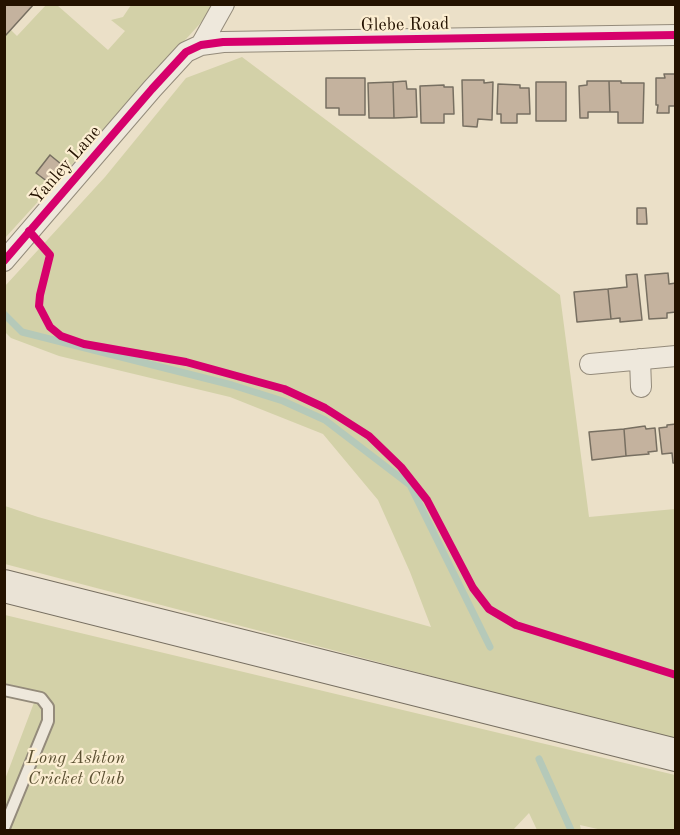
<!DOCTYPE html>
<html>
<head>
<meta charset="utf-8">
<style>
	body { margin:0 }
	#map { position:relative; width:680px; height:835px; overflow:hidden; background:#ebe0c8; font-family:"Old Standard TT",serif }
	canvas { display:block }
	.frame { position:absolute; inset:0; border:6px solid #241200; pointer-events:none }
</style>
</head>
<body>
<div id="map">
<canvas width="680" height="835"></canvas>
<div class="frame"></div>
</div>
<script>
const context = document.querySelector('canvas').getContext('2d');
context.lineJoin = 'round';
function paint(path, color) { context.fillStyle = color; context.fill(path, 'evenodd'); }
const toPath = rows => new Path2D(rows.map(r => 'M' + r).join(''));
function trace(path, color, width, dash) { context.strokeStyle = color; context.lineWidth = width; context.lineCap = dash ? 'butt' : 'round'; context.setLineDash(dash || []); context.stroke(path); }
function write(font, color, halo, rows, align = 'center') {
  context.font = font + ' "Old Standard TT",serif'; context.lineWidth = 4.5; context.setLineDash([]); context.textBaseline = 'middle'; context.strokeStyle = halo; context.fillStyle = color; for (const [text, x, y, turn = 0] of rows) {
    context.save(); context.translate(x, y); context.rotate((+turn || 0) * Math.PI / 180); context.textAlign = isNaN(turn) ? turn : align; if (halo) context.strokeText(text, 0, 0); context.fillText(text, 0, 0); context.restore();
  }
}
const green = toPath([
	[46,5,57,5,108,50,125,31,111,20,123,17,131,5,217,5,5,238,5,36,11,30,17,36],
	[242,57,560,295,589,517,675,509,675,740,5,564,5,506,38,517,431,627,410,572,378,500,323,434,230,397,59,356,11,338,5,332,5,286,105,177,186,78],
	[5,615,675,775,675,830,602,830,580,825,581,830,537,830,529,813,513,830,5,830,4,782,38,692,5,683]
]);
const stream = toPath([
	[4,314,22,332,232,385,283,401,325,420,410,485,490,647],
	[539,759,571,830]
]);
const building = toPath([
	[4,4,34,4,5,36,4,36,4,4],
	[664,74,676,74,676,106,669,106,669,113,657,113,658,105,656,105,656,78,665,78,664,74],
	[326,78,365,78,365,115,339,115,339,108,326,108,326,78],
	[462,80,484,80,484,83,493,82,492,120,478,119,477,127,463,126,462,80],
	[406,81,407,89,416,89,417,117,394,118,393,82,406,81],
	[587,81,609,81,610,112,588,112,588,118,580,118,579,86,587,85,587,81],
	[609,81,621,81,621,83,644,83,643,123,618,123,618,112,610,112,609,81],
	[393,82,394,118,369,118,368,83,393,82],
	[536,82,566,82,566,121,536,121,536,82],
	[498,84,520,85,520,88,529,88,530,114,517,114,517,123,501,123,501,114,497,114,498,84],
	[444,85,444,87,453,87,454,114,444,114,444,123,421,123,420,86,444,85],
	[50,155,61,164,48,182,36,173,50,155],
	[637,208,646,208,647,224,637,224,637,208],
	[668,273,669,284,676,283,676,312,667,313,667,318,649,319,645,275,668,273],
	[637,274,642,320,620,322,620,318,611,319,608,289,627,287,626,275,637,274],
	[608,289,611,319,577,322,574,292,608,289],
	[676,424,676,463,673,463,672,453,662,454,659,428,667,427,667,425,676,424],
	[645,426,646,429,655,428,657,451,648,452,649,454,626,456,624,429,645,426],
	[624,429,626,456,592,460,589,432,624,429]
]);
const lane = toPath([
	[4,690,41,698,48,707,48,721,4,828]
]);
const street = toPath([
	[201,45,224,4],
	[4,261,152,89,186,52,201,45,223,42,676,35],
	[640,359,641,387],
	[590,364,676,356]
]);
const primary = toPath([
	[4,586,676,755]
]);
const cycleway = toPath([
	[29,231,50,255,40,295,39,306,50,327,61,336,84,344,186,362,284,389,325,408,369,436,401,467,427,500,473,588,489,609,516,625,676,675],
	[4,261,152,89,186,52,201,45,223,42,676,35]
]);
const streetNames = [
	["Glebe Road",405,25,-1],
	["Yanley Lane",66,165,-49]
];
const parkNames = [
	["Long Ashton",76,758],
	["Cricket Club",76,779]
];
paint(green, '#d3d1a8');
trace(stream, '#b5c9b9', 7);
paint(building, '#c4b29e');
trace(building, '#776f61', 1.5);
trace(lane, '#948b7b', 14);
trace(street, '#948b7b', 22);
trace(primary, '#776f61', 34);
trace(lane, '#eee8dc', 10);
trace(street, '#eee8dc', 20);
trace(primary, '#eae3d6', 32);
trace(cycleway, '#d6006c', 8);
write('18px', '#241200', '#fceed2', streetNames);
write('italic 18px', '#5b5032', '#fceed2', parkNames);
</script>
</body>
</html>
